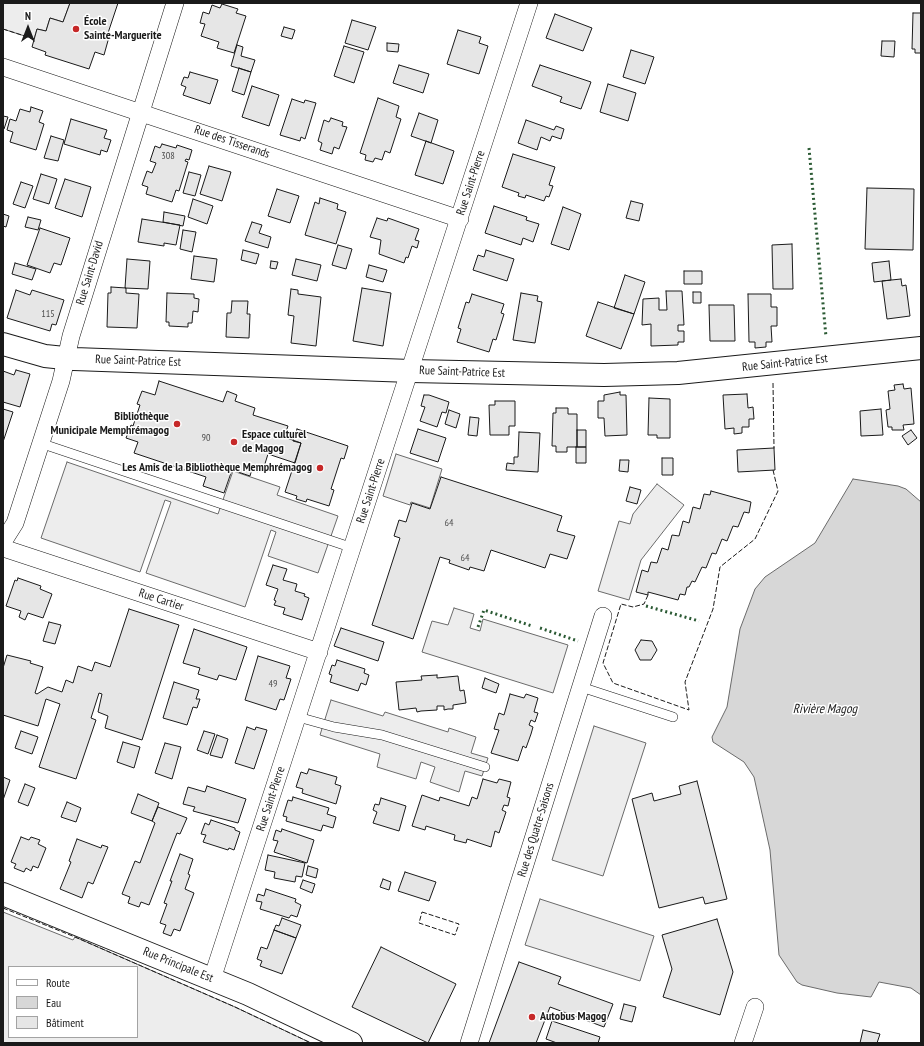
<!DOCTYPE html>
<html>
<head>
<meta charset="utf-8">
<style>
	body { margin:0 }
	#map { position:relative; width:924px; height:1046px; overflow:hidden; background:#fff; font-family:"PT Sans Narrow",sans-serif }
	canvas { display:block }
	.frame { position:absolute; inset:0; border:4px solid #1a1a1a; pointer-events:none }
	.legend { position:absolute; left:8px; top:966px; width:130px; height:72px; box-sizing:border-box; background:#fff; border:1px solid #a3a3a3; margin:0; padding:5px 7px; list-style:none; font-size:12px; color:#1a1a1a }
	.legend li { display:flex; align-items:center; gap:8px; height:20px }
	.legend b { width:20px; border:1px solid #a3a3a3 }
	.north { position:absolute; left:8px; top:8px; width:40px; height:40px; -webkit-text-stroke:3px #fff; paint-order:stroke; rotate:0deg; font-size:11px; font-weight:700; line-height:16px; text-align:center; color:#1a1a1a }
	.north::after { content:''; display:block; margin:auto; width:14px; height:18px; background:#1a1a1a; clip-path:polygon(50% 0,100% 100%,50% 72%,0 100%) }
</style>
</head>
<body>
<div id="map">
<canvas width="924" height="1046"></canvas>
<div class="frame"></div>
<ul class="legend">
<li><b style="height:5px;background:#fff"></b>Route</li>
<li><b style="height:11px;background:#d7d7d7"></b>Eau</li>
<li><b style="height:11px;background:#e6e6e6"></b>Bâtiment</li>
</ul>
<div class="north">N</div>
</div>
<script>
const context = document.querySelector('canvas').getContext('2d');
context.lineJoin = 'round';
function paint(path, color) { context.fillStyle = color; context.fill(path, 'evenodd'); }
const toPath = rows => new Path2D(rows.map(r => 'M' + r).join(''));
function trace(path, color, width, dash) { context.strokeStyle = color; context.lineWidth = width; context.lineCap = dash ? 'butt' : 'round'; context.setLineDash(dash || []); context.stroke(path); }
function write(font, color, halo, rows, align = 'center') {
  context.font = font + ' "PT Sans Narrow",sans-serif'; context.lineWidth = 3; context.setLineDash([]); context.textBaseline = 'middle'; context.strokeStyle = halo; context.fillStyle = color; for (const [text, x, y, turn = 0] of rows) {
    context.save(); context.translate(x, y); context.rotate((+turn || 0) * Math.PI / 180); context.textAlign = isNaN(turn) ? turn : align; if (halo) context.strokeText(text, 0, 0); context.fillText(text, 0, 0); context.restore();
  }
}
const built = toPath([
	[3,3,70,3,63,22,50,18,46,31,37,29,34,39,3,29,3,3],
	[396,454,442,469,430,508,411,502,410,505,383,496,396,454],
	[67,462,218,514,233,471,280,487,277,495,338,516,318,573,268,556,276,532,271,530,245,607,146,573,171,502,165,500,140,572,41,538,67,462],
	[657,484,684,505,641,560,629,600,598,591,619,521,630,524,633,514,657,484],
	[454,608,474,614,470,628,480,631,483,619,568,645,553,693,422,652,432,621,448,625,454,608],
	[331,700,383,716,385,712,448,732,449,728,476,737,471,753,488,758,482,776,465,771,459,792,430,782,435,767,421,762,416,779,377,767,380,754,320,735,331,700],
	[594,726,646,743,603,876,552,860,594,726],
	[540,899,654,936,640,981,525,945,540,899],
	[3,912,73,940,75,937,235,1007,311,1043,3,1043,3,912],
	[9,967,137,967,137,1037,9,1037,9,967]
]);
const water = toPath([
	[853,479,898,486,906,489,921,502,921,995,911,988,879,982,871,997,837,993,802,985,797,982,779,955,770,850,754,777,744,762,713,742,712,737,727,707,740,629,755,589,765,577,815,543,853,479]
]);
const building = toPath([
	[70,3,118,3,107,36,109,37,104,55,95,52,89,69,45,55,46,52,32,47,37,29,46,31,50,18,63,22,70,3],
	[222,4,238,9,236,13,246,16,234,53,217,48,219,42,201,36,205,24,200,23,203,12,209,14,212,5,220,8,222,4],
	[913,13,921,13,921,53,915,53,915,49,912,49,913,13],
	[555,14,592,28,583,51,546,38,555,14],
	[352,20,376,27,368,50,345,43,352,20],
	[284,27,295,30,292,39,281,36,284,27],
	[458,30,481,37,479,43,488,46,479,74,447,64,458,30],
	[882,41,895,41,894,57,881,56,882,41],
	[387,43,399,44,398,52,387,51,387,43],
	[237,45,243,47,241,56,255,60,251,72,231,66,237,45],
	[344,46,364,52,354,83,334,76,344,46],
	[631,50,654,57,645,84,623,77,631,50],
	[399,65,429,74,423,93,393,83,399,65],
	[540,65,591,82,581,109,560,102,562,97,532,86,540,65],
	[239,68,251,72,244,95,232,91,239,68],
	[190,72,218,80,210,104,183,95,186,87,181,85,184,77,188,78,190,72],
	[608,84,636,93,628,121,600,112,608,84],
	[252,86,279,95,269,126,242,117,252,86],
	[378,98,399,106,396,117,401,119,390,153,385,151,382,160,375,158,373,162,365,160,366,155,360,153,378,98],
	[292,99,304,103,305,100,316,103,305,139,301,137,300,141,280,135,292,99],
	[31,107,43,111,39,122,44,124,36,150,10,142,13,132,7,130,10,119,16,121,20,109,30,112,31,107],
	[419,113,438,120,431,143,411,136,419,113],
	[3,116,8,117,4,129,3,129,3,116],
	[331,118,343,122,342,126,347,127,339,149,334,147,332,154,320,150,322,143,318,141,324,120,329,122,331,118],
	[71,119,107,130,104,138,111,140,107,152,101,150,100,155,64,144,71,119],
	[526,120,554,130,556,126,564,129,561,139,552,136,550,141,541,137,537,150,518,143,526,120],
	[51,136,64,140,58,161,44,158,51,136],
	[426,141,454,151,443,184,415,175,426,141],
	[162,144,176,148,177,145,192,150,189,160,186,159,185,161,188,162,179,191,176,190,172,202,146,194,148,187,142,185,147,171,152,173,156,163,150,161,155,146,160,148,162,144],
	[513,154,555,167,549,185,553,186,549,197,546,196,544,201,526,195,525,198,518,196,519,193,502,187,513,154],
	[209,166,231,172,222,201,200,194,209,166],
	[189,172,201,175,195,196,183,193,189,172],
	[41,174,57,179,49,204,33,199,41,174],
	[65,179,91,187,82,217,55,208,65,179],
	[21,182,33,186,25,208,13,204,21,182],
	[867,188,914,189,913,250,865,249,867,188],
	[277,189,299,196,290,223,268,216,277,189],
	[320,198,338,204,337,209,346,212,336,244,305,235,315,202,319,204,320,198],
	[193,199,213,206,207,224,188,217,193,199],
	[631,201,643,204,639,221,626,218,631,201],
	[494,206,527,217,526,220,539,224,533,242,523,238,521,245,485,233,494,206],
	[563,207,581,214,569,250,551,244,563,207],
	[164,212,185,216,183,226,163,222,164,212],
	[3,214,9,216,6,227,3,226,3,214],
	[28,217,41,220,38,230,25,227,28,217],
	[377,218,387,221,388,218,419,229,415,240,419,241,417,248,412,246,408,258,406,257,404,263,379,254,381,240,370,237,377,218],
	[142,219,180,225,176,245,164,243,164,246,138,242,142,219],
	[252,222,262,225,259,233,271,237,268,248,245,241,252,222],
	[40,228,70,238,61,265,54,263,50,273,27,265,40,228],
	[183,230,196,232,192,252,180,249,183,230],
	[792,244,793,289,773,289,772,245,792,244],
	[338,245,352,249,346,269,332,265,338,245],
	[243,250,259,254,256,264,241,260,243,250],
	[486,250,514,259,507,281,473,270,478,255,484,257,486,250],
	[194,256,217,259,214,282,191,279,194,256],
	[127,259,150,261,148,289,125,288,127,259],
	[296,259,321,265,317,281,292,275,296,259],
	[271,261,278,262,276,269,270,268,271,261],
	[889,261,891,280,874,282,872,263,889,261],
	[15,263,36,269,32,280,12,274,15,263],
	[369,265,387,270,383,282,366,277,369,265],
	[684,271,702,271,702,284,684,284,684,271],
	[625,275,645,282,634,314,614,308,625,275],
	[901,279,902,286,906,285,910,316,887,319,882,281,901,279],
	[111,287,126,288,126,293,139,294,137,328,107,327,108,293,111,293,111,287],
	[362,288,391,293,383,346,353,341,362,288],
	[291,289,298,290,298,294,321,297,316,346,291,343,294,316,288,315,291,289],
	[16,290,30,295,32,290,64,300,56,325,52,324,50,331,7,318,16,290],
	[666,291,682,291,684,325,678,325,678,331,684,331,684,342,678,342,678,345,651,346,651,324,642,325,643,299,659,298,659,310,667,310,666,291],
	[693,292,701,292,701,303,693,303,693,292],
	[167,293,194,294,194,298,199,299,198,312,193,311,192,323,188,323,188,327,169,326,169,322,166,322,167,293],
	[521,293,538,296,537,301,542,302,535,343,513,340,521,293],
	[472,294,504,304,501,313,504,314,496,340,493,339,489,352,457,342,461,329,458,328,466,302,469,303,472,294],
	[748,294,771,294,771,307,777,307,777,326,771,326,772,342,766,342,766,347,755,348,755,342,749,342,748,294],
	[232,301,248,301,247,314,250,314,249,338,226,337,227,313,231,313,232,301],
	[598,302,634,314,621,349,586,336,598,302],
	[709,305,734,305,735,341,710,341,709,305],
	[16,370,30,374,20,407,3,402,3,371,14,375,16,370],
	[159,381,223,402,227,391,237,395,235,401,255,408,253,415,288,426,284,437,301,443,295,463,268,454,263,470,259,469,258,472,252,469,250,476,232,470,224,493,203,486,206,477,134,453,138,442,126,438,131,425,133,426,140,405,137,404,142,391,155,395,159,381],
	[903,384,904,389,911,388,914,424,903,425,904,430,892,430,892,427,888,427,886,410,890,409,888,391,895,390,894,385,903,384],
	[620,392,620,395,626,395,627,435,605,436,604,418,598,418,598,401,604,401,604,395,620,392],
	[747,394,748,408,753,407,754,419,749,419,749,427,742,427,742,433,734,434,734,428,725,429,723,395,747,394],
	[424,395,429,395,449,402,446,413,442,412,437,427,420,421,425,407,421,406,424,395],
	[649,398,670,399,670,438,657,438,657,435,648,435,649,398],
	[495,401,515,401,515,426,509,426,509,435,490,435,489,405,495,405,495,401],
	[556,408,568,408,568,414,577,414,577,447,567,447,567,452,556,452,556,446,552,446,553,413,556,413,556,408],
	[3,409,13,412,3,442,3,409],
	[881,409,883,435,861,436,860,411,881,409],
	[449,410,460,414,456,428,445,424,449,410],
	[470,417,479,418,477,436,468,435,470,417],
	[297,429,348,446,344,459,341,458,331,489,334,490,329,506,307,499,306,502,296,499,297,496,285,492,301,443,293,441,297,429],
	[418,429,446,438,438,462,410,453,418,429],
	[577,430,586,430,586,447,577,447,577,430],
	[911,430,917,438,908,445,902,436,911,430],
	[519,432,540,433,538,472,506,470,507,463,514,464,514,457,518,457,519,432],
	[576,447,586,447,586,463,576,463,576,447],
	[774,448,775,470,738,472,737,450,774,448],
	[662,458,673,458,673,475,662,475,662,458],
	[620,460,629,460,628,472,619,471,620,460],
	[441,477,562,516,557,531,575,536,567,559,550,554,545,568,491,550,484,571,470,567,469,570,449,563,450,560,440,557,413,639,372,625,400,538,394,536,399,520,406,522,412,503,430,509,441,477],
	[630,487,641,490,637,504,626,501,630,487],
	[711,491,751,502,749,513,744,512,738,527,733,526,727,541,722,539,716,554,712,553,706,568,702,567,695,582,692,581,689,587,687,587,685,595,680,594,678,600,648,592,648,595,636,592,642,570,648,572,651,562,657,563,662,548,668,550,672,535,679,536,683,521,689,523,693,507,700,509,704,494,710,495,711,491],
	[273,565,287,569,283,580,297,584,295,591,305,594,304,596,309,598,302,620,283,614,285,608,274,605,276,601,274,600,278,589,266,585,273,565],
	[18,578,41,586,40,589,52,594,43,618,28,613,25,620,19,617,21,611,6,606,15,580,17,581,18,578],
	[129,609,179,625,142,740,105,728,108,716,98,712,102,694,99,693,91,718,96,720,76,779,39,767,60,704,46,699,38,726,3,715,3,668,7,655,31,661,30,663,43,667,35,693,37,694,48,687,62,692,66,680,73,683,78,666,92,671,95,662,110,667,129,609],
	[49,622,61,625,55,644,43,641,49,622],
	[341,628,384,642,378,661,334,646,341,628],
	[194,629,247,647,236,680,219,675,217,680,198,674,200,668,183,663,194,629],
	[641,640,652,641,657,650,651,660,640,660,635,650,641,640],
	[258,656,290,666,286,678,291,679,284,700,280,699,276,710,245,700,258,656],
	[337,660,365,669,364,673,369,675,366,685,361,683,358,691,330,682,332,675,329,674,332,665,335,666,337,660],
	[437,675,437,678,458,676,460,691,464,690,466,703,453,705,453,709,448,709,444,710,444,706,437,706,437,710,421,711,417,712,416,708,399,710,396,682,422,680,421,676,437,675],
	[485,678,499,684,496,693,482,688,485,678],
	[174,682,199,690,196,699,200,699,197,708,193,707,187,725,163,718,174,682],
	[510,694,524,698,526,694,538,698,534,712,538,713,535,722,531,720,529,725,533,727,531,734,526,748,523,746,518,761,491,753,499,730,494,729,499,713,504,715,510,694],
	[247,727,255,730,256,727,267,730,254,769,235,763,247,727],
	[21,731,38,737,32,754,15,748,21,731],
	[204,731,215,734,208,754,197,750,204,731],
	[217,735,228,739,222,758,210,755,217,735],
	[123,742,140,747,134,768,117,762,123,742],
	[165,743,181,747,172,779,155,773,165,743],
	[309,769,337,777,335,784,341,786,336,804,302,793,303,789,296,787,301,772,307,774,309,769],
	[3,777,10,780,3,800,3,777],
	[483,779,497,783,499,779,511,782,507,797,510,798,508,806,504,805,502,810,506,812,499,833,495,831,491,847,467,839,466,843,454,840,455,835,426,826,425,830,412,826,422,795,439,801,440,797,469,806,472,797,477,799,483,779],
	[697,781,727,899,705,904,703,897,659,908,632,799,652,793,654,801,681,794,679,786,697,781],
	[25,784,35,788,28,806,18,802,25,784],
	[207,786,246,799,238,823,193,811,195,807,183,804,188,787,205,792,207,786],
	[138,794,159,803,152,821,131,813,138,794],
	[293,797,329,808,327,814,336,817,333,828,323,825,321,831,286,821,287,817,283,816,288,800,292,801,293,797],
	[381,798,406,806,399,831,373,823,377,812,373,810,375,804,379,805,381,798],
	[67,802,81,808,76,822,61,817,67,802],
	[158,807,187,818,180,834,177,833,149,905,141,902,139,907,128,903,130,897,122,894,135,861,140,863,155,823,152,821,158,807],
	[211,820,235,828,235,830,240,832,234,850,229,848,228,850,203,842,206,835,201,834,205,823,209,825,211,820],
	[282,829,314,840,307,863,274,852,278,841,273,840,276,830,281,832,282,829],
	[21,837,29,840,31,837,40,840,38,844,46,848,38,868,33,866,31,871,26,868,24,872,14,868,16,864,11,862,21,837],
	[77,839,101,848,102,845,108,847,93,884,88,882,82,898,60,889,71,862,69,861,77,839],
	[180,854,193,859,188,874,190,875,185,889,194,893,180,931,174,929,171,936,163,933,166,925,160,923,167,904,164,903,172,881,170,881,180,854],
	[268,855,305,863,302,877,296,876,295,882,274,878,275,872,265,870,268,855],
	[308,866,318,869,316,878,306,875,308,866],
	[405,872,436,882,429,901,398,891,405,872],
	[383,879,391,882,389,890,380,887,383,879],
	[303,880,315,884,312,893,300,888,303,880],
	[266,889,296,899,295,902,301,905,297,917,291,915,289,918,260,909,262,902,256,901,258,894,264,896,266,889],
	[282,918,301,925,296,938,274,930,276,925,279,926,282,918],
	[717,919,733,972,720,1015,663,997,672,969,662,935,717,919],
	[274,930,296,938,282,974,260,966,262,961,257,959,261,947,267,949,274,930],
	[381,947,456,984,428,1043,352,1007,381,947],
	[519,962,561,977,558,984,613,1004,604,1027,550,1007,536,1043,489,1043,519,962],
	[624,1004,636,1007,632,1022,620,1019,624,1004],
	[552,1021,600,1037,598,1043,557,1043,546,1039,552,1021],
	[863,1030,880,1034,877,1043,860,1043,863,1030]
]);
const lane = toPath([
	[40,443,353,548],
	[581,687,673,717],
	[298,717,334,727,382,735,485,767]
]);
const street = toPath([
	[3,67,460,219],
	[3,542,15,523,61,381,71,336,175,3],
	[3,548,319,652],
	[212,979,529,3],
	[469,1043,603,616],
	[743,1043,755,1007]
]);
const secondary = toPath([
	[3,344,45,356,74,359,411,371,604,375,678,373,921,348]
]);
const primary = toPath([
	[3,894,248,994,351,1043]
]);
const hedge = toPath([
	[809,148,826,337],
	[646,606,699,621],
	[478,627,484,610,532,626],
	[540,628,578,641]
]);
const fence = toPath([
	[3,29,34,39],
	[773,383,774,448],
	[648,595,644,604,633,607,621,604,603,663,613,683,689,710,685,682,713,609,720,567,755,539,778,491,773,470],
	[3,908,75,937,235,1007,311,1043],
	[422,912,459,924,455,935,419,923,422,912]
]);
const markers = [
	[76,29,4,"#c62828"],
	[177,424,4,"#c62828"],
	[234,442,4,"#c62828"],
	[320,468,4,"#c62828"],
	[532,1017,4,"#c62828"]
];
const numberNames = [
	["308",168,156],
	["115",48,314],
	["90",206,438],
	["64",449,523],
	["64",465,558],
	["49",273,684]
];
const poiNames = [
	["École",84,22],
	["Sainte-Marguerite",84,36],
	["Bibliothèque",169,417,"right"],
	["Municipale Memphrémagog",169,431,"right"],
	["Espace culturel",242,435],
	["de Magog",242,449],
	["Les Amis de la Bibliothèque Memphrémagog",312,468,"right"],
	["Autobus Magog",540,1017]
];
const streetNames = [
	["Rue des Tisserands",232,142,19],
	["Rue Saint-Pierre",471,183,-72],
	["Rue Saint-David",90,273,-73],
	["Rue Saint-Patrice Est",138,361,2],
	["Rue Saint-Patrice Est",785,363,-6],
	["Rue Saint-Patrice Est",462,372,2],
	["Rue Saint-Pierre",371,491,-72],
	["Rue Cartier",161,600,18],
	["Rue Saint-Pierre",271,799,-72],
	["Rue des Quatre-Saisons",536,830,-73],
	["Rue Principale Est",178,965,22]
];
const waterNames = [
	["Rivière Magog",825,709]
];
paint(built, '#ededed');
trace(built, '#6a6a6a', 1);
paint(water, '#d7d7d7');
trace(water, '#6a6a6a', 1);
paint(building, '#e6e6e6');
trace(building, '#1a1a1a', 1);
trace(lane, '#1a1a1a', 10);
trace(street, '#1a1a1a', 18);
trace(secondary, '#1a1a1a', 24);
trace(primary, '#1a1a1a', 24);
trace(lane, '#fff', 9);
trace(street, '#fff', 17);
trace(secondary, '#fff', 22);
trace(primary, '#fff', 22);
trace(hedge, '#2b5a34', 3, [2, 3]);
trace(fence, '#1a1a1a', 1, [5, 2]);
for (const [x, y, r, color] of markers) { const dot = new Path2D(); dot.arc(x, y, r, 0, 2 * Math.PI); context.fillStyle = color; context.fill(dot); trace(dot, '#fff', 1.5); }
write('10px', '#4d4d4d', null, numberNames);
write('bold 12px', '#1a1a1a', '#fff', poiNames, 'left');
write('12px', '#1a1a1a', '#fff', streetNames);
write('italic 13px', '#1a1a1a', '#fff', waterNames);
</script>
</body>
</html>
